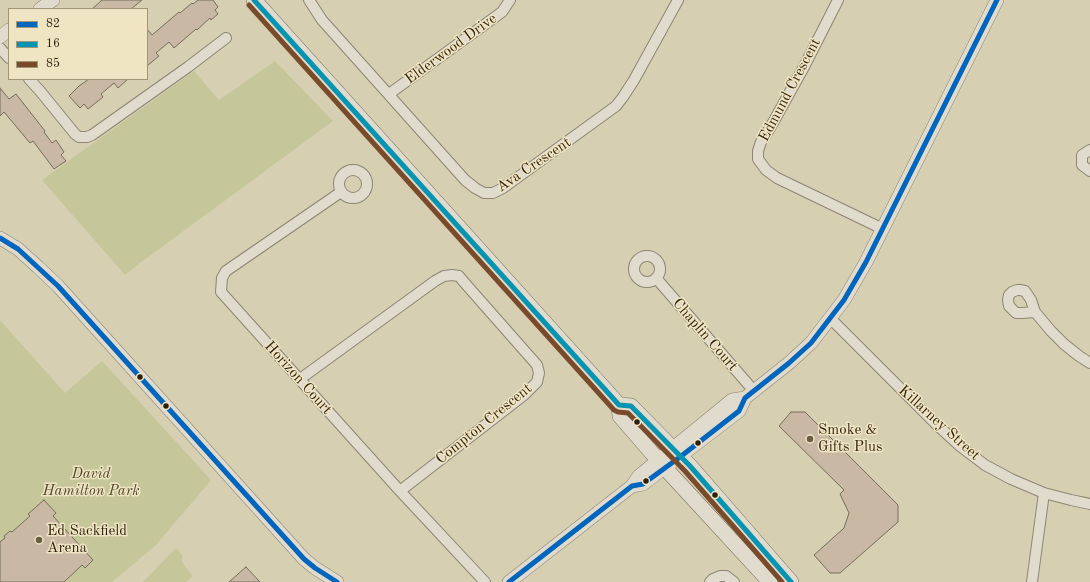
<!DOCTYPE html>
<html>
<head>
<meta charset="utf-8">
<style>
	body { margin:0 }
	#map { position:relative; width:1090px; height:582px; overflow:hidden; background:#d7cfb2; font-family:"Old Standard TT",serif }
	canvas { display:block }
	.legend { position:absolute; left:8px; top:8px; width:140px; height:72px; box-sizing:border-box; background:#efe5c3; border:1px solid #a29679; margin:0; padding:5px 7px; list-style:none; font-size:12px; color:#2e1f0b }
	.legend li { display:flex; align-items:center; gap:8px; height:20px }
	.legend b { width:20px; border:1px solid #a29679 }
</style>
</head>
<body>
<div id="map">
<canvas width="1090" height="582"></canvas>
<ul class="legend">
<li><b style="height:5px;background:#0065bd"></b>82</li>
<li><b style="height:5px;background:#0794b1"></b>16</li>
<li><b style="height:5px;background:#7a4b2a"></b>85</li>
</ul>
</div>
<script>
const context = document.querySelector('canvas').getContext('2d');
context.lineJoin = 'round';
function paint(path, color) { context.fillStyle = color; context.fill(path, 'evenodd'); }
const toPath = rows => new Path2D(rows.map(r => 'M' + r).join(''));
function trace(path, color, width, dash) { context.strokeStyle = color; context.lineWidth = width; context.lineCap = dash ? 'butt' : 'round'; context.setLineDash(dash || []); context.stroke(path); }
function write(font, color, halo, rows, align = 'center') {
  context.font = font + ' "Old Standard TT",serif'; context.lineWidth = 3; context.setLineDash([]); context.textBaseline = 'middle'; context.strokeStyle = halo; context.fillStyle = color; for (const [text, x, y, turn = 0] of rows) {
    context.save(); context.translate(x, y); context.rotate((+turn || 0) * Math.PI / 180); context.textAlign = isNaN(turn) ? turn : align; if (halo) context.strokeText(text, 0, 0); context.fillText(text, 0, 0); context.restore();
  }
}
const green = toPath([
	[275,61,333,121,140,263,125,275,42,180,194,71,219,100],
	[0,320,65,393,102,361,211,480,156,545,112,582,0,582],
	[176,548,182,555,182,562,193,576,186,582,143,582]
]);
const building = toPath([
	[102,0,142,0,131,9,92,9,102,0],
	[198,0,213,0,218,7,215,10,218,14,211,20,210,18,197,30,196,29,174,48,169,42,156,53,159,56,147,66,147,29,152,35,179,12,180,13,192,3,193,4,198,0],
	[89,79,128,79,118,88,114,83,101,94,103,97,88,109,84,104,80,108,69,96,79,86,89,79],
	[0,88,9,99,16,94,45,131,44,132,52,143,56,140,64,152,61,155,66,161,54,169,33,141,30,143,4,112,0,116,0,88],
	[791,412,805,412,898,505,898,522,840,573,830,573,814,555,844,528,849,513,840,494,844,490,779,426,791,412],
	[44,500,56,513,53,516,93,560,85,568,82,565,64,582,0,582,0,542,5,538,4,536,10,531,12,532,30,516,28,514,44,500],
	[246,567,260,582,229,582,246,567]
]);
const minor = toPath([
	[309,0,322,20,465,180,475,188,484,193,493,193,503,188,616,106,623,97,634,80,678,0],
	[838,0,805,65,770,128,761,142,758,151,758,159,766,170,777,178,883,229],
	[0,48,9,58],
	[29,79,40,91,75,134,79,137,87,137,92,135,188,67,226,38],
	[389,94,502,12,510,0],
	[1090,150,1082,155,1082,165,1090,171],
	'339 184a14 14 0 1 1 28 0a14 14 0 1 1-28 0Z',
	[341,192,226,271,222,278,221,292,400,491,485,582],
	'634 269a13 13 0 1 1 26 0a13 13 0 1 1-26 0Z',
	[656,278,754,391],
	[1035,312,1022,313,1016,313,1009,306,1008,300,1009,295,1012,292,1017,290,1020,290,1025,291,1031,300,1035,312,1051,331,1064,344,1079,356,1090,363],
	[831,319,935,423,960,446,985,465,1011,479,1044,493,1071,500,1090,504],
	[300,379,435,281,444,276,452,275,459,276,463,281,537,365,539,373,537,382,524,395,400,491],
	[710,582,713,579,720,576,726,576,734,582],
	[1032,582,1044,493]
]);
const tertiary = toPath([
	[40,9,53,0],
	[0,37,9,30],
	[0,238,18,249,38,267,58,286,304,559,315,568,337,582],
	[632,486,643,484,692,447,739,411,745,398],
	[509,582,632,486,639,476,732,400,745,398,789,363,811,343,844,300,866,262,997,0]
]);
const secondary = toPath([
	[254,0,619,405,620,416,665,468,770,582],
	[619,405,631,406,690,466,791,582]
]);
const bus1 = toPath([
	[0,238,18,249,58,286,304,559,315,568,337,582],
	[509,582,632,486,643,484,680,457,739,411,745,398,789,363,811,343,844,300,866,262,997,0]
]);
const bus2 = toPath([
	[254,0,619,405,631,406,690,466,791,582]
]);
const bus3 = toPath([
	[249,5,614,410,618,412,628,413,685,471,782,582]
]);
const markers = [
	[140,377,3.5,"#2e1f0b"],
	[166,406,3.5,"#2e1f0b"],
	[637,422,3.5,"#2e1f0b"],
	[810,439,4,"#695d45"],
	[698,443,3.5,"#2e1f0b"],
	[646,481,3.5,"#2e1f0b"],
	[715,495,3.5,"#2e1f0b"],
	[39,540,4,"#695d45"]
];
const streetNames = [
	["Elderwood Drive",451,49,-36],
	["Edmund Crescent",790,90,-62],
	["Ava Crescent",534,165,-34],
	["Chaplin Court",705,335,49],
	["Horizon Court",298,378,48],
	["Killarney Street",939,423,42],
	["Compton Crescent",484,424,-39]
];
const poiNames = [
	["Smoke &",818,430],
	["Gifts Plus",818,447],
	["Ed Sackfield",47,531],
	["Arena",47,548]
];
const parkNames = [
	["David",91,474],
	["Hamilton Park",91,491]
];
paint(green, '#c5c699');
paint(building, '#c8b8a4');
trace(building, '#746d5c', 1);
trace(minor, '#8c8573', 12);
trace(tertiary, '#8c8573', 14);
trace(secondary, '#746d5c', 16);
trace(minor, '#e0dbcc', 10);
trace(tertiary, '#e0dbcc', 13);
trace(secondary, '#e0dbcc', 15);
trace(bus1, '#0065bd', 5);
trace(bus2, '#0794b1', 5);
trace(bus3, '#7a4b2a', 5);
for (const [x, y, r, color] of markers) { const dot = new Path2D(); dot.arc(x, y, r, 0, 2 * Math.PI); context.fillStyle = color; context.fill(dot); trace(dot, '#efe5c3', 1.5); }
write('15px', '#2e1f0b', '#efe5c3', streetNames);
write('15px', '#2e1f0b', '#efe5c3', poiNames, 'left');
write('italic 15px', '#504729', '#efe5c3', parkNames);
</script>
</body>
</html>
